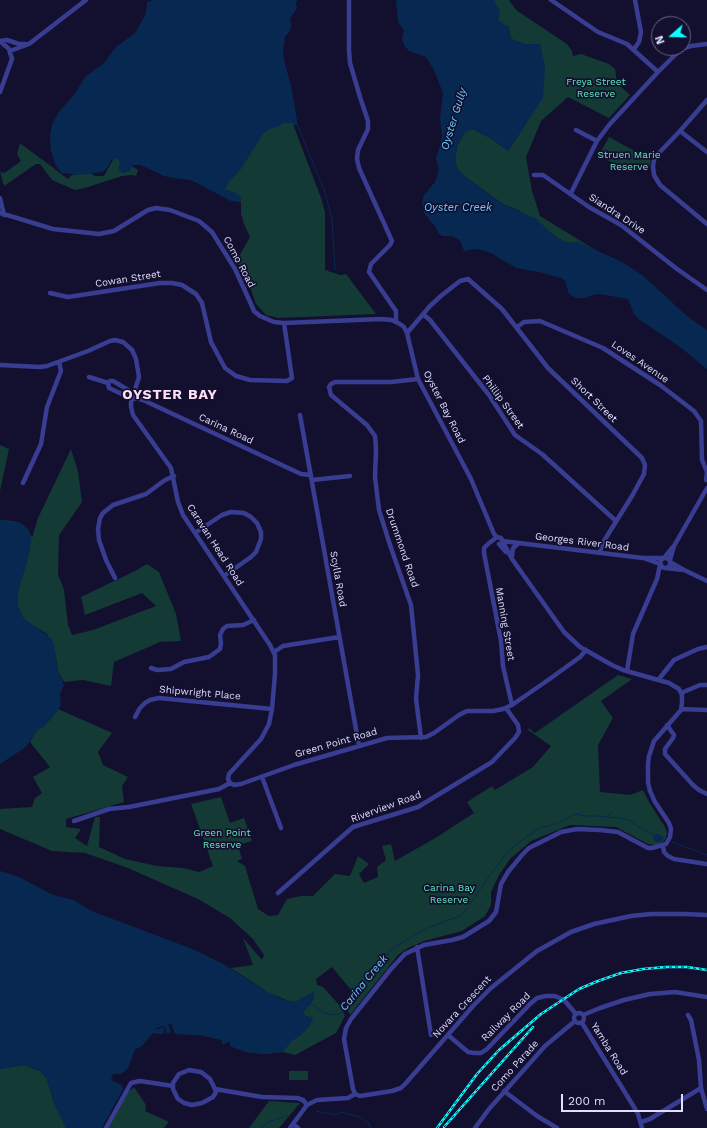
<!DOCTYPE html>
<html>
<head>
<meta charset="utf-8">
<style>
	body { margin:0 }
	#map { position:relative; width:707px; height:1128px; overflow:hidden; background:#13102f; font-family:"Work Sans",sans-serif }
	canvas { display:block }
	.north { position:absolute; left:651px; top:16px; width:40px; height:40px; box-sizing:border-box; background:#13102f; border:1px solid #656282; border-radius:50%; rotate:250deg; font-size:11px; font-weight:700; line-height:16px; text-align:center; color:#dfdeff }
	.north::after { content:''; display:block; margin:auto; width:14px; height:18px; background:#0afeff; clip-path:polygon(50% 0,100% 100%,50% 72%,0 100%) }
	.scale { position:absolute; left:561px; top:1094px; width:122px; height:18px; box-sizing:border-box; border:2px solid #dfdeff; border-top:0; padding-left:5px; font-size:12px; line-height:14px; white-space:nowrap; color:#dfdeff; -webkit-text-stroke:3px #13102f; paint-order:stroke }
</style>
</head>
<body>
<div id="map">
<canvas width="707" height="1128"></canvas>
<div class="north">N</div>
<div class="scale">200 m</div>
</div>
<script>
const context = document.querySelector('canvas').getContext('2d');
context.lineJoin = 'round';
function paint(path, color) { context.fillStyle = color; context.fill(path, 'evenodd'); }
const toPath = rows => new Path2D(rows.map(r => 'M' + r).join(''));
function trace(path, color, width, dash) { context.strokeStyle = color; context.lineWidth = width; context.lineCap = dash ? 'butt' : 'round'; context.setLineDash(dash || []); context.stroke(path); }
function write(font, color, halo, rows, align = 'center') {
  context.font = font + ' "Work Sans",sans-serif'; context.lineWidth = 3.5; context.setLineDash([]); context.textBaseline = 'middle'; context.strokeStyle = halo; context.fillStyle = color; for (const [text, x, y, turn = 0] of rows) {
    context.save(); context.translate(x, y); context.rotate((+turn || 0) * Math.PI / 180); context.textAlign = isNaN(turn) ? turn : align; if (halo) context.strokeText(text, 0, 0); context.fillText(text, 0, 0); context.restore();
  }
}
const green = toPath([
	[493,0,509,0,516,10,567,44,572,51,573,56,581,54,609,64,615,69,617,83,630,95,609,118,568,97,541,121,526,157,532,191,540,216,597,251,578,242,570,243,563,242,518,210,503,204,463,175,457,168,455,161,457,146,465,132,473,129,492,139,508,151,525,125,540,44,525,44,513,40,510,36,509,30,498,20,499,12],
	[285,112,298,126,293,124,321,198,325,212,325,270,340,275,346,274,376,314,279,318,266,315,256,304,249,284,237,260,250,237,244,224,241,214,241,202,229,200,218,178,257,135],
	[609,137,651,160,649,169,627,172,599,155],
	[20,143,68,179,72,175,87,171,95,176,104,176,115,156,138,170,136,176,132,175,122,176,88,187,75,190,52,180,40,164,36,164,4,186,0,171,2,173,6,172,21,161,17,154],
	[0,445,9,449,0,491],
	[71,449,78,471,82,502,59,535,58,574,64,590,68,625,72,635,93,630,156,606,142,593,85,615,81,597,133,572,147,564,159,572,176,614,181,641,160,642,114,662,111,686,83,680,64,682,58,672,56,657,47,634,26,621,23,618,20,611,6,604,0,520,13,521,22,524,28,530,32,538,38,518],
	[618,675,632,679,601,701,613,718,598,745,600,792,630,795,643,790,649,802,665,827,667,833,666,838,662,843,655,845,648,844,616,827,570,825,531,841,510,859,499,875,491,892,491,905,485,916,462,931,424,941,408,948,398,955,350,1015,344,1003,352,991,332,967,316,979,317,985,323,987,341,1007,345,1016,336,1033,295,1055,283,1052,265,1054,246,1052,230,1046,230,1041,227,1042,225,1044,222,1044,222,1040,201,1035,175,1034,172,1025,308,1028,313,1018,305,1016,303,1012,310,1004,314,998,314,992,296,1002,289,1001,269,993,231,968,253,965,243,938,262,960,264,955,253,939,230,918,198,899,128,868,85,853,52,851,0,829,0,809,32,807,35,798,42,793,33,777,50,767,30,742,37,730,44,726,58,709,112,733,98,752,103,765,128,777,122,786,124,802,66,819,66,827,81,829,75,838,87,846,95,817,100,817,99,847,125,859,157,866,183,868,199,872,220,863,213,866,191,804,221,797,230,823,244,818,252,841,238,845,242,859,237,861,245,866,258,909,269,916,278,915,287,899,301,896,313,896,335,874,350,876,358,856,369,864,359,874,364,883,378,877,377,867,386,860,382,846,391,844,395,861,437,837,474,813,467,802,492,786,495,790,533,767,551,746,528,730,529,728,535,733],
	[24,1065,40,1071,47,1079,54,1103,66,1128,0,1128,0,1069],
	[289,1071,308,1071,308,1080,289,1080],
	[134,1087,146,1105,145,1111,169,1122,164,1128,108,1128,127,1093],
	[269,1101,300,1103,279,1128,249,1128]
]);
const water = toPath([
	[154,0,297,0,296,4,297,8,290,19,291,27,288,34,285,36,283,51,285,64,291,86,298,126,293,123,284,123,277,127,269,129,263,134,241,169,229,182,225,189,238,194,241,198,241,202,231,201,191,180,180,179,164,176,141,165,133,165,130,171,123,173,118,170,120,163,117,158,111,160,107,168,102,172,81,175,62,173,58,169,55,163,51,151,50,136,52,125,58,113,74,95,86,76,103,64,116,47,135,33,146,14,147,2],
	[396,0,493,0,500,11,498,17,498,20,505,25,509,26,510,36,513,40,525,44,540,44,545,66,543,98,508,151,492,139,474,129,465,132,457,146,455,161,457,168,463,175,503,204,537,219,550,232,563,242,570,243,578,242,622,262,642,275,687,316,707,330,707,369,680,347,640,320,634,314,628,299,600,294,593,295,584,298,576,298,569,294,565,281,561,278,539,272,516,268,491,253,481,250,477,249,464,251,461,242,458,239,452,236,443,236,439,234,434,225,424,213,422,202,424,195,435,182,439,171,436,158,440,146,442,135,440,119,443,93,434,70,426,57,409,51,404,45,402,38,404,30,398,22],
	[0,520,19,523,27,528,30,534,31,542,29,555,18,593,18,605,23,618,52,639,54,644,58,672,64,685,60,694,61,705,53,717,44,726,37,730,26,747,0,764],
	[656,833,664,837,661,842,657,842,654,840,653,838],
	[0,871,19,877,53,895,73,900,94,912,195,950,225,965,269,993,285,1000,296,1002,314,991,314,998,310,1004,303,1012,305,1016,313,1018,308,1028,301,1035,292,1041,283,1052,265,1054,246,1052,230,1046,230,1041,227,1042,225,1044,222,1044,222,1040,201,1035,175,1034,172,1024,168,1024,171,1032,167,1034,164,1026,156,1028,156,1030,163,1027,165,1033,160,1034,153,1033,141,1047,135,1049,129,1066,127,1069,121,1074,113,1074,111,1080,122,1085,123,1089,102,1128,66,1128,54,1103,47,1079,40,1071,24,1065,0,1069]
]);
const stream = toPath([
	[298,126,314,166,324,189,332,219,335,270],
	[560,239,566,243],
	[607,816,613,812],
	[672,842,707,855],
	[310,1004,314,1006,322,1012,334,1015,343,1012,350,1004,367,977,394,947,427,928,460,916,468,907,490,875,510,849,538,829,557,823,575,814,586,816,597,816,620,818,631,821,637,826,655,836],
	[316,1111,336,1115,340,1112,357,1116,362,1118,366,1122,367,1121,371,1128],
	[262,1128,269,1122,288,1115]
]);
const minor = toPath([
	[349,0,349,50,350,63,360,97,368,121,368,129,358,150,357,159,359,168,392,241,390,245,371,264,369,272,396,311,396,321],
	[551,0,598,32,627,44,658,72],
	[0,41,9,49,12,59,0,92],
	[0,41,7,40,19,44,26,44],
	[634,49,639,42,641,32,635,0],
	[10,51,29,44,86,0],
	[707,100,680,131,657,155,654,160,653,166,654,175,660,185,707,224],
	[576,130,597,141],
	[680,131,707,152],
	[534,175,543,175,589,207,621,225,677,269,707,290],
	[571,193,597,141,609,125,658,72,681,49,691,46,707,44],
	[0,198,4,215],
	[0,213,53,229,99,234,114,231,148,210,156,208,170,210,199,221,212,232,235,269,251,304,254,311,260,316,274,322,284,323,381,319,392,320,400,324,404,327,407,333,418,379,471,479,494,534,497,537,501,538,512,559,564,632,580,647,612,665,623,670,669,683,679,689,682,695,682,702,681,710,654,741,649,756,648,764,648,782,650,791,655,802,669,823,671,829,670,837,666,844,652,848,648,848,618,832,600,830,577,829,561,832,529,848,522,855,508,872,501,884,496,912,489,921,463,937,452,940,424,945,405,954,391,969,351,1019,346,1028,344,1039,353,1089,355,1094],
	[50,293,68,297,160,283,172,283,182,285,196,294,202,303,211,342,225,368,236,376,250,380,287,381,292,378,284,323],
	[424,315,430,320,489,395,515,435,542,454,616,521],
	[517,327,524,322,540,321,603,348,660,385,694,411,701,421,702,460,707,472,706,480],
	[407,333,430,306,442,295,460,281,468,279,502,309,548,368,642,458,645,465,644,474,632,496,602,544,600,553],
	[0,365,40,367,47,366,88,351,110,341,115,340,123,342,132,350,136,359,139,377,131,402,131,407,133,415,171,468,178,502,183,515,270,645,275,655,275,674,272,709,269,724,261,739,229,774,228,779,230,783],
	[89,377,108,383,110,381,113,381,130,391,133,397],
	[418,379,391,382,335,382,331,384,329,387,331,395,367,425,375,436,376,449,375,477,379,510,391,548,411,605,418,675,416,699,421,738],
	[108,383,109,388,124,395,143,400,301,474,311,475],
	[300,415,359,746],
	[312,480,350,476],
	[23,483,41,444,47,407,61,371,59,362],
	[195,533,222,515,231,512,244,513,251,517,257,523,261,532,261,539,256,552,251,557,224,576],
	[497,537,488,544,484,548,484,553,501,641,503,666,512,705],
	[502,541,643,558,663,558],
	[499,544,506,552],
	[512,556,513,548,519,543],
	[664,558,673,547],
	[646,559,660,564],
	[670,560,674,546,707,488],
	[670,562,684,570,707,581],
	[667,568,670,565,670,560,666,558,663,558,660,562,662,567,665,568,684,570],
	[115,578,106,560,99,540,98,529,100,518,103,513,113,505,146,494,165,480,174,476],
	[274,652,283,646,339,637],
	[151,668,157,670,171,669,184,662,209,657,220,649,221,643,220,635,223,629,227,626,243,625,254,620],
	[627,671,633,634,657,579,660,565],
	[659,679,674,660,698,649,707,647],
	[681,693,700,685,707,685],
	[681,709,707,710],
	[135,717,140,708,145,703,150,700,159,698,272,709],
	[667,725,674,735,673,738,665,749,665,754,693,785,699,790,707,794],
	[262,777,281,828],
	[230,783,234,785,241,784,294,765,387,738,426,737,434,733,459,715,467,711,493,711,503,709,512,705,551,678,580,657,586,650],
	[74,821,109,809,129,807,219,789,230,783],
	[663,846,664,852,668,856,674,859,707,864],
	[278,893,353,827,418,807,492,762,515,738,519,732,518,725,506,708],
	[417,947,431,1035],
	'574 1018a5 5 0 1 1 10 0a5 5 0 1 1-10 0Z',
	[583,1015,600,1008,624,1000,650,994,675,992,707,997],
	[688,1015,691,1020,699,1060,701,1088,707,1109],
	[582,1023,634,1107,638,1114,642,1128],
	[448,1035,468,1052,474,1053,481,1053,487,1049,530,1004,537,998,546,996,555,996,564,1000,576,1014],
	[189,1070,201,1072,210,1079,215,1089,216,1092,213,1097,202,1103,192,1105,184,1103,178,1099,173,1089,173,1083,179,1074,189,1070],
	[215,1089,262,1097,297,1098,303,1100,307,1105],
	[504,1091,537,1116,557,1128],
	[641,1122,650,1119,701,1088],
	[293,1124,298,1128],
	[106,1128,131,1083,140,1081,173,1086],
	[290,1128,307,1105,317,1100,348,1098,355,1094,360,1096,392,1091,401,1088,406,1083,473,1006,491,988,537,951,571,932,594,924,631,916,651,914,685,914,707,915],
	[475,1128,489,1109,545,1046,575,1021]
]);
const rail = toPath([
	[444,1127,533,1027],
	[437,1128,477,1074,499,1050,541,1014,579,989,598,981,621,973,643,969,666,967,687,967,707,970]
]);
const parkNames = [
	["Freya Street",596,82],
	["Reserve",596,94],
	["Struen Marie",629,155],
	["Reserve",629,167],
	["Green Point",222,833],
	["Reserve",222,845],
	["Carina Bay",449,888],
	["Reserve",449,900]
];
const streetNames = [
	["Siandra Drive",617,214,33],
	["Como Road",239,262,62],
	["Cowan Street",128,279,-9],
	["Loves Avenue",640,362,34],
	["Short Street",594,400,44],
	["Phillip Street",503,402,54],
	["Oyster Bay Road",444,407,63],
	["Carina Road",226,429,25],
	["Georges River Road",582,542,7],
	["Caravan Head Road",215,545,57],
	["Drummond Road",402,548,71],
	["Scylla Road",338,579,80],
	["Manning Street",505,624,80],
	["Shipwright Place",200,693,5],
	["Green Point Road",336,743,-16],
	["Riverview Road",386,807,-20],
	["Novara Crescent",462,1007,-47],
	["Railway Road",506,1017,-45],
	["Yamba Road",609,1049,58],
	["Como Parade",515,1066,-48]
];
const waterNames = [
	["Oyster Gully",454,119,-73],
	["Oyster Creek",458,208],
	["Carina Creek",364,983,-51]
];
const districtNames = [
	["OYSTER BAY",170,395]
];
paint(green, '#133a34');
paint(water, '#072951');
trace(stream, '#072951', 1);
trace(minor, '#383d91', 4.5);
trace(rail, '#0afeff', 2.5);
trace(rail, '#13102f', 1, [3]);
write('10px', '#60e9ba', '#13102f', parkNames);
write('10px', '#dfdeff', '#13102f', streetNames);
write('italic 11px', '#6cc9ff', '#13102f', waterNames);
context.letterSpacing = '1px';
write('bold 14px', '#ffe0f7', '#13102f', districtNames);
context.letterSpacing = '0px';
</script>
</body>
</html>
